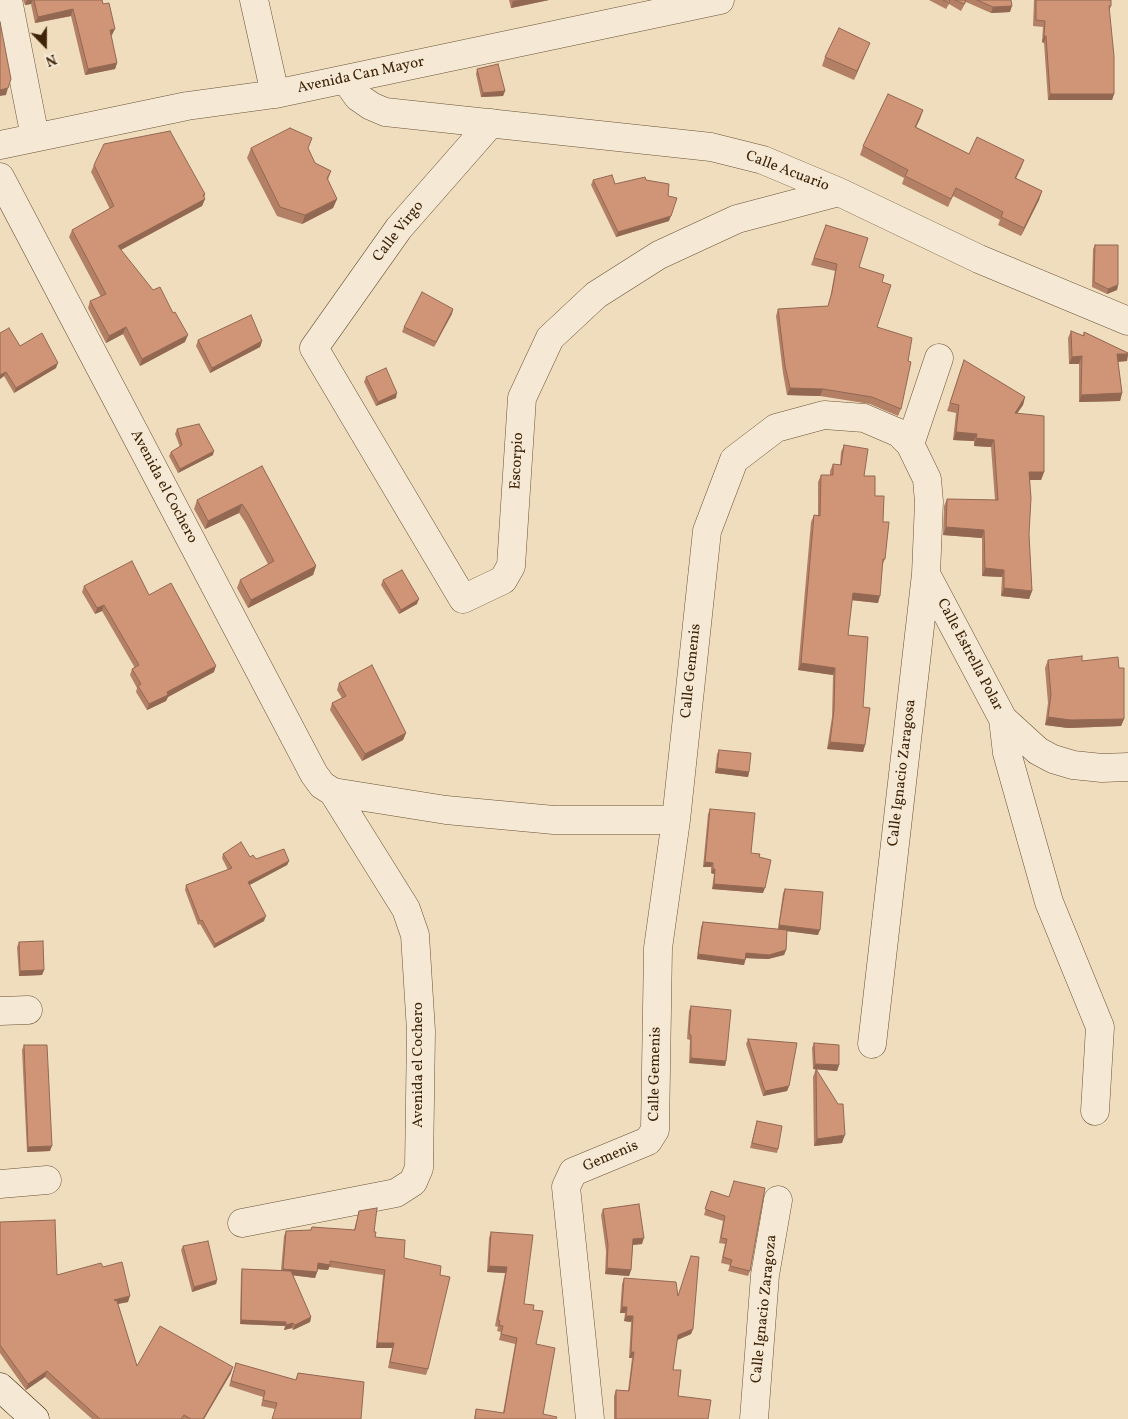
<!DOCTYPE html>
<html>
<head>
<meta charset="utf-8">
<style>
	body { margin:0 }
	#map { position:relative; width:1128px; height:1419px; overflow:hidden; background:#efddbe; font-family:Vollkorn,serif }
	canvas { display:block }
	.north { position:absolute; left:20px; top:20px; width:50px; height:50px; -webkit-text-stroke:4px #f5e9d5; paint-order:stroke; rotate:158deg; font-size:14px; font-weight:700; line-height:20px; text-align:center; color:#3e2307 }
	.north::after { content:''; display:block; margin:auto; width:18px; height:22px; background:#3e2307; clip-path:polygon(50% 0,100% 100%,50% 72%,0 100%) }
</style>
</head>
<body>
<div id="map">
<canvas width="1128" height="1419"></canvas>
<div class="north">N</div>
</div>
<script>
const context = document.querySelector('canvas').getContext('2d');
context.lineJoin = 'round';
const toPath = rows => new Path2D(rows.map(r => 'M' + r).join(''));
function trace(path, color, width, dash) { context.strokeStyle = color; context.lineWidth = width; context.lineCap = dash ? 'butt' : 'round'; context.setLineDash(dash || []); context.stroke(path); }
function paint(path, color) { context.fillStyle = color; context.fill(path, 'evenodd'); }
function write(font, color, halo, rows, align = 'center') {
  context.font = font + ' Vollkorn,serif'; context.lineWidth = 4; context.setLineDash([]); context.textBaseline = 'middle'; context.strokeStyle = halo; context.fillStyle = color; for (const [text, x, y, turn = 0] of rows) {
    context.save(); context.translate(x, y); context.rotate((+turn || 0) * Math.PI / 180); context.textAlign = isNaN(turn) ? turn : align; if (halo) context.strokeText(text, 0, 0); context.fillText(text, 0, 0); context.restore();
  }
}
const street = toPath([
	[8,0,35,137],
	[254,0,275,94],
	[345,79,358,97,371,106,385,112,711,147,763,160,839,192,979,259,1128,321],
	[491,123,399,228,314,348,463,599,503,580,511,566,522,398,550,338,596,295,659,255,737,219,839,192],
	[0,145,187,106,275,94,720,0],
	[0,177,314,774,322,785,333,792,446,810,554,820,676,820],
	[910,444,939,358],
	[926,574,1003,719,1038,751,1053,759,1073,765,1102,768,1128,767],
	[1003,719,1007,753,1049,902,1100,1027,1095,1111],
	[0,1011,28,1010],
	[0,1184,47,1180],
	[242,1223,396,1193,413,1182,419,1168,421,1031,415,935,406,909,333,792],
	[590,1419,566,1187,573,1172,648,1141,655,1130,658,948,676,820,707,531,734,460,776,428,824,415,864,418,899,433,910,444,927,479,929,502,926,574,872,1044],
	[754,1419,765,1275,778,1200]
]);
const secondary = toPath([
	[0,1387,35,1419]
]);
const wall = toPath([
	[23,0,102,0,112,35,111,36,117,63,115,69,85,75,71,16,35,23,31,4,25,5],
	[509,0,549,0,511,8],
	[929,0,1011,0,1010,12,991,13,966,2,961,11,949,4,946,9],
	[1034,0,1111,0,1111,6,1109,11,1114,94,1112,100,1048,100,1044,43,1042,42,1043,27,1033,26],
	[866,52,854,80,822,66,825,57],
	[477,69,505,91,503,96,481,97,476,74],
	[923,110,916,127,969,154,1024,160,1016,178,1042,191,1039,200,1021,236,998,225,1000,220,953,196,948,207,902,184,904,178,860,155,863,146],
	[251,148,308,149,315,163,331,171,328,180,337,199,333,208,302,224,277,216,247,158],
	[94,165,205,194,204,197,205,199,202,206,121,250,185,342,140,366,123,334,106,343,88,308,90,301,101,297,69,237,72,230,110,209,91,172],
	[593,180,615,184,646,180,668,196,669,221,616,237,591,185],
	[826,225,859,267,882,282,877,327,908,361,901,409,898,416,870,404,820,396,787,395,783,373,776,316,778,309,828,306,830,299,835,271,811,265],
	[1095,245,1118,285,1117,290,1107,294,1092,287,1093,249],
	[453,309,434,347,402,332,404,327],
	[1071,331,1083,336,1084,332,1128,353,1127,361,1118,362,1122,393,1120,401,1079,402,1079,364,1069,364,1068,338],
	[0,333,20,346,56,368,14,393,4,376,0,379],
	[198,340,262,341,260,347,210,373,196,346],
	[964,360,1025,397,1023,405,1017,413,1044,472,1041,480,1030,480,1029,534,1032,591,1029,599,1001,596,1002,577,982,576,982,538,943,535,944,506,947,499,995,500,991,447,974,446,974,441,953,440,956,413,947,411],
	[366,377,396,398,376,406,364,382],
	[177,429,213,455,178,473,169,456,171,452,180,447,175,434],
	[844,445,864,476,875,496,883,522,885,559,882,566,878,603,852,600,848,635,863,707,865,745,863,752,827,749,832,717,833,675,798,670,811,522,814,515,818,515,818,482,821,475,830,475,830,471,833,464,840,465,841,452],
	[262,466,316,566,313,575,248,608,237,588,240,580,268,564,245,522,239,513,205,529,194,509,197,500],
	[383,580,417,604,399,614,381,585],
	[84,586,149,595,214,672,168,697,166,701,147,710,136,692,137,688,130,675,132,669,135,668,102,611,95,614,82,592],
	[1048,660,1082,661,1124,719,1121,726,1068,728,1045,725,1048,703,1045,668],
	[339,683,406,733,403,740,362,761,330,710,332,703,342,698,337,690],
	[719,750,749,772,748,777,715,773,717,754],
	[710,809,751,853,759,857,763,893,712,889,714,874,711,873,711,867,703,867,708,814],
	[223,854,250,857,256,859,289,861,287,865,249,885,264,921,214,948,200,924,198,925,185,890,186,885,228,870,222,858],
	[785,889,818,935,787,931,786,950,784,955,768,959,746,958,744,965,697,959,701,927,703,922,778,929,783,893],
	[19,942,44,970,42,975,19,976,17,947],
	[691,1006,726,1061,725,1066,689,1063,690,1040,687,1039,689,1011],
	[748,1039,789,1086,787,1091,763,1096,746,1044],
	[814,1043,839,1065,837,1071,813,1069,812,1048],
	[24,1045,50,1151,27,1152,22,1050],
	[816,1069,842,1143,814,1146,813,1077],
	[757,1121,778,1149,777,1153,750,1148],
	[711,1191,729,1197,750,1271,748,1276,728,1271,730,1265,721,1263,725,1244,719,1243,723,1221,704,1215],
	[603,1209,642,1244,633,1245,631,1270,629,1276,605,1274,606,1251,601,1215],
	[359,1211,374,1232,375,1237,404,1258,428,1369,426,1375,388,1368,392,1348,376,1348,383,1275,329,1267,328,1270,318,1269,315,1278,293,1275,311,1317,310,1322,293,1330,292,1328,284,1330,285,1326,240,1324,241,1273,242,1269,281,1270,284,1236,286,1231,310,1230,312,1227,354,1230],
	[0,1222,57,1275,103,1267,128,1302,118,1304,137,1366,231,1373,204,1419,92,1419,45,1377,26,1390,0,1353],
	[491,1232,524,1304,533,1310,543,1414,556,1419,474,1419,476,1409,503,1413,515,1344,499,1340,501,1332,497,1331,498,1327,495,1326,505,1273,487,1272,489,1238],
	[183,1246,217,1280,216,1284,192,1292,181,1250],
	[624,1278,678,1295,693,1329,691,1334,677,1340,673,1370,678,1396,708,1419,614,1419,614,1396,616,1390,628,1391,632,1358,629,1358,631,1322,624,1321,625,1313,620,1313,622,1284],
	[236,1363,296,1380,298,1373,364,1382,275,1409,261,1406,263,1397,229,1386]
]);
const shadedWall = toPath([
	[27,0,33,0,31,4,25,5],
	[520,0,549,0,511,8,513,1],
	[1012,6,1010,12,991,13,993,7],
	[73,9,71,16,35,23,38,17],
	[115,29,112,35,108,36,110,30],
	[1044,36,1046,36,1044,43,1042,42],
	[870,43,866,52,854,80,857,71],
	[117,63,115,69,85,75,88,69],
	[8,88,6,95,0,96,0,90],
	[505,91,503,96,481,97,483,93],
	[1050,94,1114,94,1112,100,1048,100],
	[923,110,920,119,912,135,915,127],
	[1024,160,1021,168,1012,186,1015,178],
	[1042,191,1039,200,1021,236,1024,228],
	[205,194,203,200,205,199,202,206,115,253,118,246],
	[337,199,333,208,302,224,305,215],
	[671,216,669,221,616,237,618,232],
	[1118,285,1117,290,1107,294,1108,289],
	[453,309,452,314,434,347,436,342],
	[126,327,123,334,106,343,109,336],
	[188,335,185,342,140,366,142,359],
	[262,341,260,347,210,373,212,368],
	[1117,354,1128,354,1127,361,1114,362],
	[1082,356,1079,364,1069,364,1072,357],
	[58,363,56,368,14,393,16,388],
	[6,372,4,376,0,379,0,375],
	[790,388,823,389,820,396,787,395],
	[397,393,396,398,376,406,378,402],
	[1122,393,1120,401,1079,402,1081,395],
	[1025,397,1023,405,1012,421,1015,413],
	[956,432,977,434,974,441,953,440],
	[976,438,994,440,991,447,974,446],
	[214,451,213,455,178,473,180,469],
	[1029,472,1044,472,1041,480,1026,480],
	[242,504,239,513,205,529,208,521],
	[946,527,984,530,982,538,943,535],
	[316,566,313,575,248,608,251,600],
	[985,568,1004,570,1002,577,982,576],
	[1004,588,1032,591,1029,599,1001,596],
	[853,593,880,596,878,603,850,600],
	[419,599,417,604,399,614,401,610],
	[104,605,102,611,95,614,97,608],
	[801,663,835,668,833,675,798,670],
	[216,666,214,672,168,697,166,701,147,710,149,704,167,692],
	[1048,717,1124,719,1121,726,1068,728,1045,725],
	[406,733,403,740,362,761,365,754],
	[830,742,865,745,863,752,827,749],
	[717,768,749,772,748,777,715,773],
	[289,861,287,865,246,887,248,882],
	[705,862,713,863,711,867,703,867],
	[713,869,715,869,714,874,711,873],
	[714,884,765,888,763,893,712,889],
	[266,916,264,921,214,948,215,944],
	[779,925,820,930,818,935,778,930],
	[786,950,784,955,768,959,744,958,746,953],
	[698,954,745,960,744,965,697,959],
	[44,970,42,975,19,976,20,971],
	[691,1058,726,1061,725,1066,689,1063],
	[815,1064,839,1065,837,1071,813,1069],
	[789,1086,787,1091,763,1096,765,1091],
	[845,1135,842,1143,814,1146,817,1139],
	[52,1146,50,1151,27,1152,28,1147],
	[644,1238,642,1244,631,1245,633,1239],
	[318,1263,330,1265,328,1270,316,1269],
	[489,1266,507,1267,505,1273,487,1272],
	[607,1268,631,1270,629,1276,605,1274],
	[283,1269,317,1272,315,1278,281,1274],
	[217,1280,216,1284,192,1292,194,1287],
	[130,1296,128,1302,112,1305,114,1300],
	[622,1307,627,1307,625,1313,620,1313],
	[626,1316,633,1316,631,1322,624,1321],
	[311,1317,310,1322,293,1330,295,1325],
	[241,1320,286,1322,285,1326,240,1324],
	[293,1323,292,1328,284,1330,286,1325],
	[693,1329,691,1334,675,1341,678,1335],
	[377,1343,394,1343,392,1348,376,1348],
	[631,1352,634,1352,632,1358,629,1358],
	[233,1367,231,1373,204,1419,203,1419],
	[47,1371,45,1377,26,1390,28,1384]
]);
const building = toPath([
	[34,0,102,0,103,4,109,3,115,29,110,30,117,63,88,69,73,9,38,17,34,0],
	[943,0,950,0,949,3,943,0],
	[955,0,966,0,964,4,955,0],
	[977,0,1011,0,1012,6,993,7,977,0],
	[1036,0,1111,0,1111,6,1109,6,1114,56,1114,94,1050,94,1046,36,1044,36,1045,21,1036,20,1036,0],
	[0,22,11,79,8,88,0,90,0,22],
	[839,28,870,43,857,71,825,57,839,28],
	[498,64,505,91,483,93,477,69,498,64],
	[888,94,923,110,915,127,969,154,977,137,1024,160,1015,178,1042,191,1024,228,1001,217,1003,212,956,188,951,199,905,176,908,170,863,146,888,94],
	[290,128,312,138,308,148,315,163,331,171,327,178,337,199,305,215,280,207,251,148,290,128],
	[170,131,205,194,203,195,205,199,118,246,153,290,160,287,173,313,175,312,188,335,142,359,126,327,109,336,90,301,106,294,72,230,114,206,94,165,104,144,170,131],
	[612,175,615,184,645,177,646,180,669,184,668,196,677,198,671,216,618,232,593,180,612,175],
	[826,225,868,238,859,267,884,275,882,282,891,285,877,327,912,338,908,361,911,362,901,409,872,397,823,389,790,388,785,366,778,309,828,306,832,292,837,264,814,258,826,225],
	[1095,245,1118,245,1118,285,1108,289,1094,282,1095,245],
	[422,292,453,309,436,342,404,327,422,292],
	[251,315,262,341,212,368,198,340,251,315],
	[9,328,20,346,42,333,58,363,16,388,6,372,0,375,0,333,9,328],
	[1071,331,1084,336,1084,332,1128,353,1128,354,1117,354,1122,393,1081,395,1082,356,1072,357,1071,331],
	[964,360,1025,397,1015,413,1044,416,1044,472,1029,472,1031,498,1029,534,1032,591,1004,588,1004,570,985,568,984,530,946,527,947,499,998,500,994,440,976,438,977,434,956,432,959,405,950,403,964,360],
	[386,368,397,393,378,402,366,377,386,368],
	[199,424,214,451,180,469,171,452,182,445,177,429,199,424],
	[844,445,868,449,864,476,875,476,875,496,884,496,883,522,889,522,885,559,883,559,880,596,853,593,848,635,868,637,863,707,870,708,865,745,830,742,834,710,835,668,801,663,814,515,820,516,821,475,833,475,833,464,841,465,844,445],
	[262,466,316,566,251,600,240,580,274,561,248,513,242,504,208,521,197,500,262,466],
	[132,561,149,595,171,583,216,666,167,692,168,695,149,704,138,686,141,684,132,669,139,665,104,605,97,608,84,586,132,561],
	[402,570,419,599,401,610,383,580,402,570],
	[1082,656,1082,661,1118,657,1119,668,1124,668,1124,719,1071,720,1048,717,1051,695,1048,660,1082,656],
	[372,665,406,733,365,754,332,703,346,696,339,683,372,665],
	[719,750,751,753,749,772,717,768,719,750],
	[710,809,755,813,751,853,760,854,759,857,771,860,765,888,714,884,715,869,713,869,713,863,705,862,710,809],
	[241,842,250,857,253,855,256,859,284,849,289,861,248,882,266,916,215,944,202,920,200,921,186,885,232,868,223,854,241,842],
	[785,889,823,892,820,930,779,925,785,889],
	[703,922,787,930,786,950,769,955,746,953,745,960,698,954,703,922],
	[43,941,44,970,20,971,19,942,43,941],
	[691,1006,731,1010,726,1061,691,1058,691,1035,689,1034,691,1006],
	[748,1039,797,1043,789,1086,765,1091,748,1039],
	[814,1043,839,1045,839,1065,815,1064,814,1043],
	[24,1045,47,1045,52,1146,28,1147,24,1045],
	[816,1069,838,1104,843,1104,845,1135,817,1139,816,1069],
	[757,1121,782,1126,778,1149,752,1143,757,1121],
	[734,1181,765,1188,750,1271,730,1266,732,1260,723,1257,727,1239,721,1238,725,1216,705,1209,711,1191,729,1197,734,1181],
	[639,1204,644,1238,633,1239,631,1270,607,1268,608,1245,603,1209,639,1204],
	[377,1208,374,1232,376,1232,375,1237,405,1240,404,1258,441,1266,440,1275,450,1277,428,1369,390,1362,394,1343,377,1343,385,1270,330,1261,330,1265,318,1263,317,1272,283,1269,286,1231,311,1230,312,1227,355,1230,359,1211,377,1208],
	[55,1220,57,1275,101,1263,103,1267,122,1262,130,1296,114,1300,117,1301,137,1366,160,1326,233,1367,203,1419,191,1419,184,1415,181,1419,100,1419,47,1371,28,1384,0,1345,0,1222,55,1220],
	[491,1232,533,1235,524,1304,534,1305,533,1310,543,1311,536,1344,555,1348,543,1414,557,1417,556,1419,475,1419,476,1409,504,1413,517,1338,501,1334,503,1326,499,1325,500,1321,498,1320,507,1267,489,1266,491,1232],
	[208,1241,217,1280,194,1287,183,1246,208,1241],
	[691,1256,699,1257,693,1329,678,1335,673,1370,681,1370,678,1396,711,1400,708,1419,616,1419,616,1390,629,1391,634,1352,631,1352,633,1316,626,1316,627,1307,622,1307,624,1278,676,1282,678,1296,691,1256],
	[242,1269,291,1271,311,1317,295,1325,293,1323,286,1325,286,1322,241,1320,242,1269],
	[236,1363,296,1380,298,1373,364,1382,361,1419,272,1419,277,1403,263,1400,265,1391,231,1381,236,1363]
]);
const streetNames = [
	["Avenida Can Mayor",361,76,-12],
	["Calle Acuario",787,172,21],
	["Calle Virgo",399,232,-52],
	["Escorpio",518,461,-87],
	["Avenida el Cochero",163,487,62],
	["Calle Estrella Polar",969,655,62],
	["Calle Gemenis",692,671,-84],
	["Calle Ignacio Zaragosa",903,773,-83],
	["Avenida el Cochero",419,1065,-90],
	["Calle Gemenis",656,1074,-89],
	["Gemenis",611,1157,-23],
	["Calle Ignacio Zaragoza",765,1309,-84]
];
trace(street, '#6a5235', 29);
trace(secondary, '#3e2307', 29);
trace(street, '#f5e9d5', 28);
trace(secondary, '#f5e9d5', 28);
paint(wall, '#b38066');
paint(shadedWall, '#926853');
paint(building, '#d09577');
trace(building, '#926853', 1);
write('15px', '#3e2307', '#f5e9d5', streetNames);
</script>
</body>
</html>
